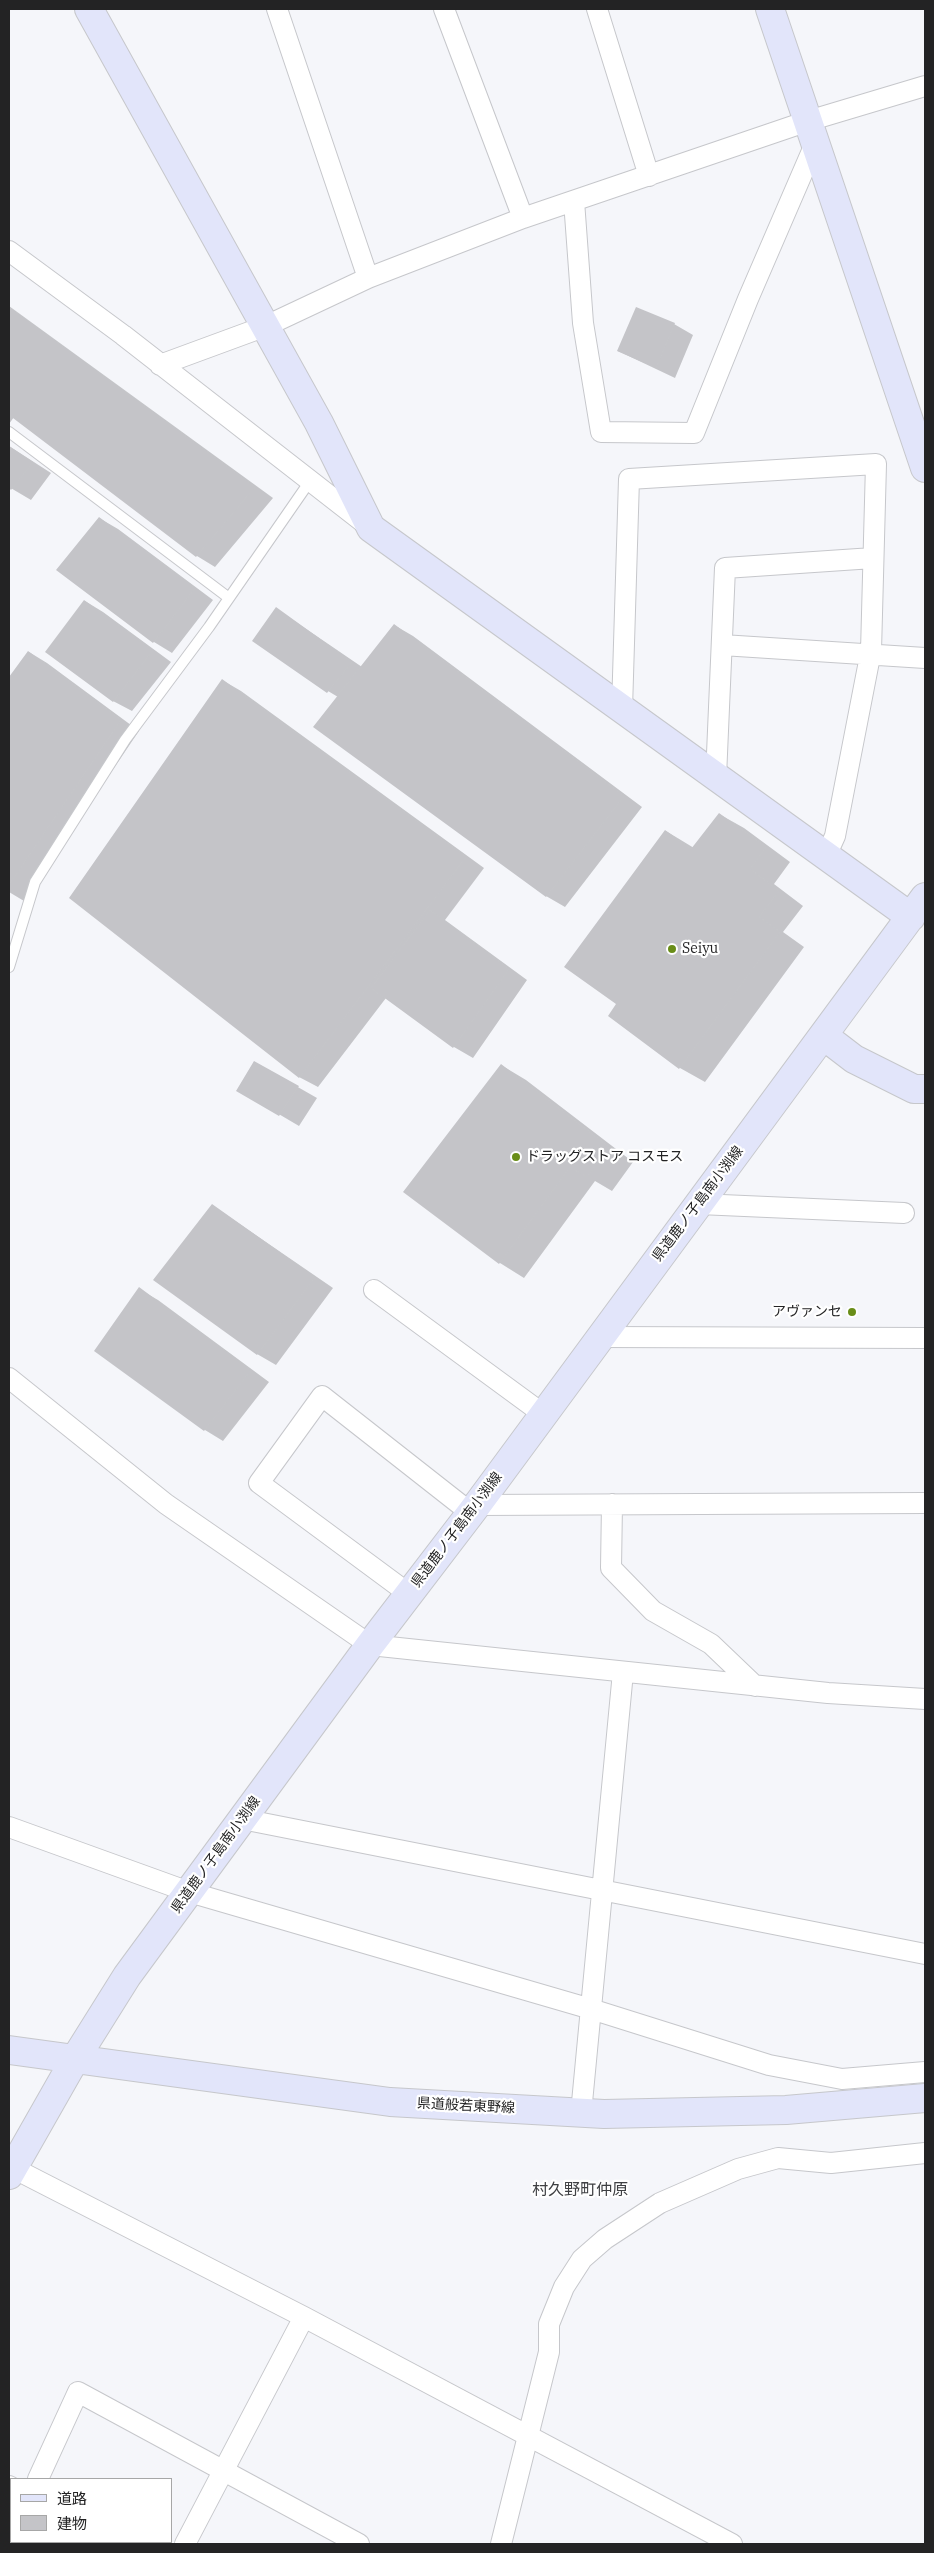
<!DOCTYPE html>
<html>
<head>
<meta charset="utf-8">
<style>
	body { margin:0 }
	#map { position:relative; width:934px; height:2553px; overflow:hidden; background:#f5f6fa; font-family:"IBM Plex Serif","Noto Sans JP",serif }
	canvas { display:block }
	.frame { position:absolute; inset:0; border:10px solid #232324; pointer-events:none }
	.legend { position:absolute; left:10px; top:2478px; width:162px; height:65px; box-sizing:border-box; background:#fff; border:1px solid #a7a7a7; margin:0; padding:6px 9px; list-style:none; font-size:15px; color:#232324 }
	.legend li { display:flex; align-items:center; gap:10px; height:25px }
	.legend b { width:25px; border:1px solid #a7a7a7 }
</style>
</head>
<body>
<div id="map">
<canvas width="934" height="2553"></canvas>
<div class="frame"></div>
<ul class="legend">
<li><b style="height:6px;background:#e2e5fa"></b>道路</li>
<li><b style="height:14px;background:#c4c4c8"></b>建物</li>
</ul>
</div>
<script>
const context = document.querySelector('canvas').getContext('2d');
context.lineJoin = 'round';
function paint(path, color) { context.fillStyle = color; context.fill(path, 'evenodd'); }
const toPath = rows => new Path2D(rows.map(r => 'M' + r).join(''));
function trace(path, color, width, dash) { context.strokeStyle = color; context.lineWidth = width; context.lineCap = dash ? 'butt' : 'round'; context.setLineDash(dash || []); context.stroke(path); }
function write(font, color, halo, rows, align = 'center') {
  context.font = font + ' "IBM Plex Serif","Noto Sans JP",serif'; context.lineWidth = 4.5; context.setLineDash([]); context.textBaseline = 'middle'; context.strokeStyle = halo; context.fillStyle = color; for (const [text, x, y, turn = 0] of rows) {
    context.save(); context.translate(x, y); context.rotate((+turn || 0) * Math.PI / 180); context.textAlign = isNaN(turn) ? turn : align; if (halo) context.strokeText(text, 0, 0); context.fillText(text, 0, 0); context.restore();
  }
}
const shadow = toPath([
	[9,306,273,498,215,567,197,556,14,417,9,424],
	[674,324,693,335,675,378,618,351],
	[9,446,51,473,31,500,9,487],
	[99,518,118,529,213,600,172,653,154,642],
	[85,601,103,612,171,662,132,711,113,701],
	[277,609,362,667,394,625,413,636,642,807,565,907,546,896,338,697,328,691],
	[29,652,47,663,139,731,24,901,9,892,9,679],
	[222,680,241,691,484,868,445,920,527,980,473,1058,454,1047,386,998,318,1087,299,1077],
	[719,814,744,828,790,862,774,884,803,906,783,932,804,947,705,1082,680,1068,618,1004,666,831,694,848],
	[254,1062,317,1098,299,1126,238,1090],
	[501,1065,526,1080,633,1162,612,1191,595,1181,524,1278,500,1263,405,1192],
	[212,1205,333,1288,276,1365,257,1354],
	[139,1289,158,1300,269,1382,223,1441,205,1430,96,1350]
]);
const building = toPath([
	[9,307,255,487,196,557,9,415],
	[636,307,675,323,656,368,617,351],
	[9,446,33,462,11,490,9,488],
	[99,517,195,588,153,643,56,570],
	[84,600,153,650,113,702,45,652],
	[276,607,352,662,327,693,252,641],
	[394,624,624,796,546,897,313,727],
	[28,651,121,720,9,885,9,677],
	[222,679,466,857,299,1078,69,898],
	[719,813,766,847,750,869,779,891,759,917,780,932,679,1069,608,1016,616,1004,564,967,665,830,691,849],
	[430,910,509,969,453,1048,371,988],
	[254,1061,299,1086,279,1116,236,1091],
	[501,1064,609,1147,587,1177,570,1167,499,1264,403,1192],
	[212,1204,315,1277,257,1355,153,1280],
	[139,1287,251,1370,204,1431,94,1351]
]);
const lane = toPath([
	[9,432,229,598],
	[9,967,35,882,125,740,209,627,310,481]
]);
const street = toPath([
	[277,9,368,278],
	[444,9,523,218],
	[597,9,649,176],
	[574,201,583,323,601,432,694,433,748,299,815,144],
	[9,251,123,335,367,525],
	[160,365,266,326,368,278,523,218,808,121,925,86],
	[722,645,925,658],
	[622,709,629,479,876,464,871,651,835,836,826,856],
	[716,777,725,568,873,558],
	[699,1204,904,1213],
	[374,1290,543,1414],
	[599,1337,925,1338],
	[9,1378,166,1504,370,1645,828,1693,925,1699],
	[612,1504,611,1568,653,1611,711,1644,755,1686],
	[477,1505,925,1503],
	[409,1594,259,1483,322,1396,471,1513],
	[242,1819,925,1954],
	[9,1827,189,1892,591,2009,769,2065,842,2079,925,2072],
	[581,2113,623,1672],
	[13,2168,304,2317,732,2544],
	[38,2479,78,2392,359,2544],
	[9,2486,11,2487],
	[108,2542,113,2544],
	[185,2544,304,2317],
	[501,2544,549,2352,549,2324,564,2287,582,2259,605,2239,660,2203,738,2169,778,2158,831,2163,925,2153]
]);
const secondary = toPath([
	[89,9,319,423,371,528,911,917],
	[770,9,925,468],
	[824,1036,854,1059,914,1089,925,1089],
	[9,2050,390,2102,604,2114,786,2110,925,2098],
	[9,2175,75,2059,127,1976,370,1645,477,1505,925,897]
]);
const markers = [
	[672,949,5,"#698d18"],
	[516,1157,5,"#698d18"],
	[852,1312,5,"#698d18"]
];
const poiNames = [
	["Seiyu",682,949],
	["ドラッグストア コスモス",526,1157],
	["アヴァンセ",842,1312,"right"]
];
const streetNames = [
	["県道鹿ノ子島南小渕線",698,1204,-53],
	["県道鹿ノ子島南小渕線",457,1530,-53],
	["県道鹿ノ子島南小渕線",216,1855,-54],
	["県道般若東野線",466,2106,3]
];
const quarterNames = [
	["村久野町仲原",580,2190]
];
paint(shadow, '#0003');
paint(building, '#c4c4c8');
trace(lane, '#c6c7cb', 12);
trace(street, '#c6c7cb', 22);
trace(secondary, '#c6c7cb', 30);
trace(lane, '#fff', 10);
trace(street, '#fff', 20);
trace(secondary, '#e2e5fa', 28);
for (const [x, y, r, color] of markers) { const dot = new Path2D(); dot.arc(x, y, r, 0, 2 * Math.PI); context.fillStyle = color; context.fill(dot); trace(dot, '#fff', 2); }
write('14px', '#232324', '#fff', poiNames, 'left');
write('14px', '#232324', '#fff', streetNames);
write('16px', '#3f4043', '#fff', quarterNames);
</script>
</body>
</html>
